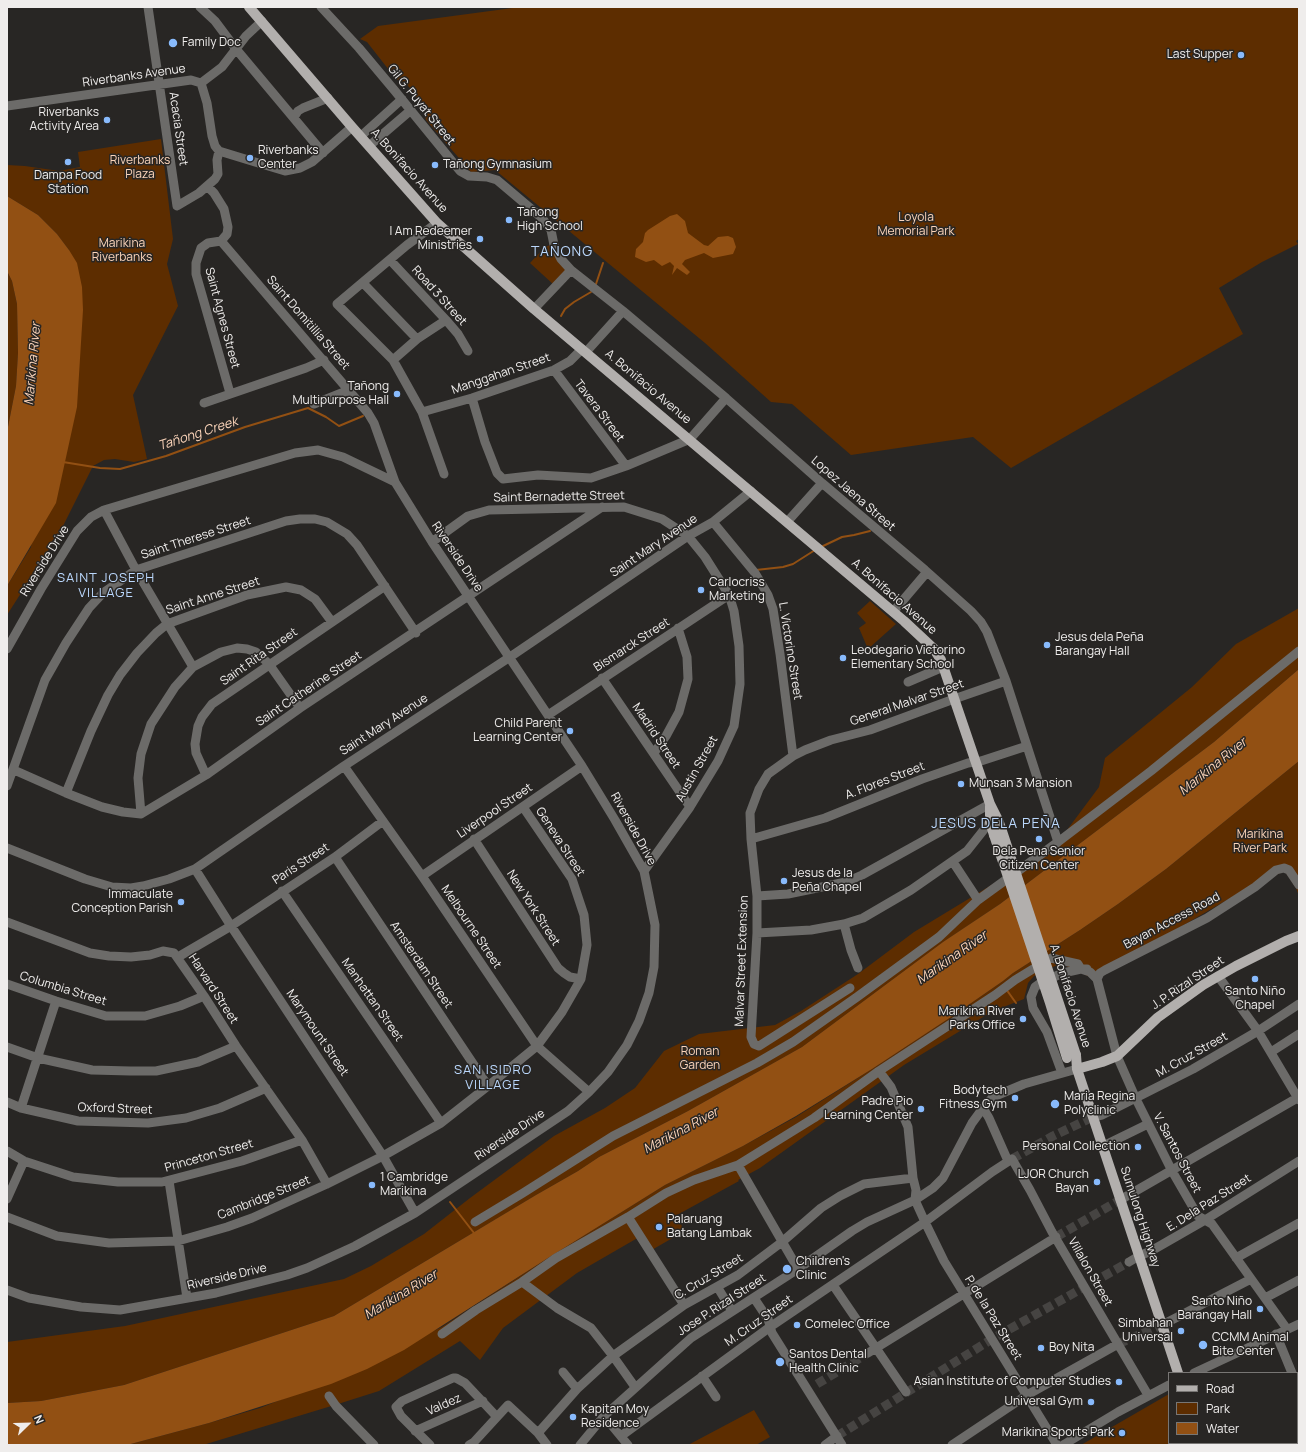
<!DOCTYPE html>
<html>
<head>
<meta charset="utf-8">
<style>
	body { margin:0 }
	#map { position:relative; width:1306px; height:1452px; overflow:hidden; background:#282624; font-family:Manrope,sans-serif }
	canvas { display:block }
	.frame { position:absolute; inset:0; border:8px solid #efedec; pointer-events:none }
	.legend { position:absolute; left:1168px; top:1372px; width:130px; height:72px; box-sizing:border-box; background:#282624; border:1px solid #787674; margin:0; padding:5px 7px; list-style:none; font-size:12px; color:#efedec }
	.legend li { display:flex; align-items:center; gap:8px; height:20px }
	.legend b { width:20px; border:1px solid #787674 }
	.north { position:absolute; left:8px; top:1404px; width:40px; height:40px; -webkit-text-stroke:3px #282624; paint-order:stroke; rotate:67deg; font-size:11px; font-weight:700; line-height:16px; text-align:center; color:#efedec }
	.north::after { content:''; display:block; margin:auto; width:14px; height:18px; background:#efedec; clip-path:polygon(50% 0,100% 100%,50% 72%,0 100%) }
</style>
</head>
<body>
<div id="map">
<canvas width="1306" height="1452"></canvas>
<div class="frame"></div>
<ul class="legend">
<li><b style="height:5px;background:#b2afad"></b>Road</li>
<li><b style="height:11px;background:#5d2d00"></b>Park</li>
<li><b style="height:11px;background:#925013"></b>Water</li>
</ul>
<div class="north">N</div>
</div>
<script>
const context = document.querySelector('canvas').getContext('2d');
context.lineJoin = 'round';
function paint(path, color) { context.fillStyle = color; context.fill(path, 'evenodd'); }
const toPath = rows => new Path2D(rows.map(r => 'M' + r).join(''));
function trace(path, color, width, dash) { context.strokeStyle = color; context.lineWidth = width; context.lineCap = dash ? 'butt' : 'round'; context.setLineDash(dash || []); context.stroke(path); }
function write(font, color, halo, rows, align = 'center') {
  context.font = font + ' Manrope,sans-serif'; context.lineWidth = 3; context.setLineDash([]); context.textBaseline = 'middle'; context.strokeStyle = halo; context.fillStyle = color; for (const [text, x, y, turn = 0] of rows) {
    context.save(); context.translate(x, y); context.rotate((+turn || 0) * Math.PI / 180); context.textAlign = isNaN(turn) ? turn : align; if (halo) context.strokeText(text, 0, 0); context.fillText(text, 0, 0); context.restore();
  }
}
const green = toPath([
	[520,7,1299,7,1299,239,1296,241,1298,244,1262,262,1219,288,1243,334,1011,468,973,437,851,455,792,404,771,402,705,343,495,170,471,172,426,120,424,113,424,108,406,83,396,79,367,42,360,39,378,26],
	[161,139,173,239,167,264,178,306,133,395,147,459,134,462,115,459,104,460,93,466,60,532,7,615,7,586,31,547,69,250,57,234,38,215,7,196,7,165,25,166,59,171,80,167,78,152],
	[550,245,568,270,554,285,530,263,545,247],
	[7,271,12,281,17,304,18,353,16,386,7,432],
	[870,601,896,624,868,649,859,628,866,623,857,613],
	[1299,608,1299,669,1214,742,1000,904,943,942,802,1047,688,1111,599,1157,578,1171,536,1195,334,1316,124,1385,41,1401,7,1403,7,1342,125,1326,344,1279,371,1266,424,1234,470,1198,554,1136,605,1108,635,1088,664,1051,699,1034,775,1025,801,1011,858,974,914,932,1003,878,1064,834,1099,787,1105,758,1192,687,1236,644],
	[1299,761,1299,896,1296,888,1284,870,1282,872,1239,893,1092,978,1064,965,1055,966,1034,976,1028,983,1024,999,993,1011,904,1065,760,1168,738,1180,739,1181,677,1215,681,1223,683,1232,650,1251,641,1236,577,1273,503,1328,480,1360,460,1341,379,1391,338,1404,203,1445,127,1445,209,1423,260,1408,285,1398,442,1327,548,1258,665,1185,743,1146,796,1117,872,1069,951,1017,1003,981,1013,973,1080,930,1118,904,1166,869],
	[1169,1394,1169,1443,1186,1443,1187,1445,1081,1445],
	[754,1410,770,1437,756,1445,688,1445]
]);
const water = toPath([
	[7,196,38,215,57,234,69,250,77,263,82,287,83,310,77,407,56,503,7,586,7,432,16,386,18,353,17,304,12,281,7,271],
	[677,214,685,221,688,233,704,245,708,246,718,237,728,236,733,238,736,247,733,254,713,258,704,253,685,260,682,264,690,272,687,275,677,268,672,275,674,266,670,262,662,266,654,260,646,262,635,257,636,249,643,242,645,233,648,230,670,216],
	[1299,669,1299,761,1166,869,1118,904,1080,930,1013,973,1003,981,951,1017,872,1069,796,1116,743,1146,665,1185,548,1258,404,1350,367,1369,331,1384,209,1423,127,1445,7,1445,7,1403,41,1401,124,1385,334,1316,536,1195,578,1171,599,1157,688,1111,802,1047,943,942,1000,904,1214,742]
]);
const stream = toPath([
	[596,284,603,263],
	[561,316,565,309,574,302,591,292],
	[63,462,100,468,120,469,166,456,245,427,308,408,326,417,339,426,363,416],
	[821,547,842,537,854,535,870,531],
	[756,570,783,567,793,564,815,550],
	[1006,989,1016,1003],
	[450,1202,474,1233]
]);
const minorTunnel = toPath([
	[1012,1159,1053,1136,1093,1117],
	[1056,1237,1120,1200],
	[1118,1344,1162,1325],
	[817,1384,868,1353],
	[837,1436,992,1339,1129,1262]
]);
const minor = toPath([
	[148,7,177,206,199,193,215,179,218,174,217,160,219,151],
	[200,7,215,21,236,49,323,153],
	[321,7,359,48,395,91,460,171,469,176,487,177,497,180,542,218,551,230,554,245,561,259,571,270,623,311,726,398,822,483,925,570,971,611,981,622,987,632,1006,681,1058,842],
	[201,83,207,103,212,136,215,146,219,151,255,162,285,171,300,168,312,162,352,127],
	[201,83,222,67,246,36,262,21],
	[7,106,191,80,201,83],
	[294,117,298,111,303,108,328,98],
	[361,136,402,99],
	[369,146,411,110],
	[207,186,214,193,224,209,228,227,227,234,221,241],
	[437,223,407,245,337,304,393,360,422,412,444,474],
	[221,241,208,243,201,248,196,263,196,274,230,393],
	[390,260,446,320,458,334,468,351],
	[363,283,417,339],
	[534,309,571,270],
	[586,352,623,311],
	[393,360,417,339,446,320],
	[554,370,626,466],
	[472,398,485,442,497,473,503,479,538,475,591,478,626,466,690,439,726,398],
	[204,403,306,368,324,360],
	[314,404,349,390],
	[422,412,472,398,554,370,570,361,582,349],
	[104,510,136,570,193,667],
	[713,522,755,573,768,595,773,609,780,654,793,756],
	[787,522,822,483],
	[432,542,468,516,489,510,624,507,662,519,688,536,705,557,729,595,734,611,739,646,740,684,734,726,718,761,690,807,644,871],
	[893,612,927,572],
	[7,649,41,589,77,531,91,517,104,510,295,453,318,450,343,457,395,482],
	[602,678,690,807],
	[908,682,943,667],
	[548,715,729,595],
	[654,753,666,736,679,712,688,679,687,657,678,628],
	[344,766,422,876,537,1046,589,1092],
	[14,770,66,793,102,807,123,812,141,814,206,775,300,708,602,507],
	[206,775,196,753,195,744,198,726,202,717,212,704,385,586],
	[7,786,45,680,66,643,89,608,103,593,136,570,286,521,300,519,315,519,327,522,347,534,357,545,416,633],
	[66,793,91,731,108,695,120,675,137,653,156,633,167,624,247,595,286,587,301,590,315,599,332,622],
	[141,814,138,778,141,754,151,724,175,687,193,667,221,652,237,648,247,649,256,652,269,664,300,708],
	[474,839,558,968,564,973,570,977,581,979],
	[751,839,825,818,922,779,968,763,981,761,1027,746],
	[7,848,85,879,112,887,131,888,143,886,169,879,195,869,344,766,510,657,688,536,713,522,751,491],
	[335,857,488,1086],
	[953,862,978,900],
	[195,869,231,926,383,1156,415,1213],
	[422,876,582,766],
	[282,891,441,1123],
	[757,896,788,894,846,882,862,875,990,804],
	[7,922,90,953,109,956,131,957,150,955,163,951,174,953,204,996,236,1046,302,1140,327,1184],
	[844,924,851,950,858,968],
	[757,933,811,930,844,924,863,918,911,890,967,851,990,822],
	[178,957,231,926,335,857,383,821],
	[1081,969,1090,972,1097,979,1117,1056,1136,1099,1172,1171,1198,1216,1212,1224,1287,1329],
	[1218,976,1258,1031,1299,1100],
	[1097,979,1100,973,1105,970,1207,918,1255,887,1276,870,1284,868,1289,870,1299,885],
	[7,984,56,1001,106,1016,145,1016,180,1006,204,996],
	[850,988,759,1046,754,1044,751,1037,757,933,757,896,751,839,750,813,759,789,768,774,793,756,805,750,831,740,870,730,954,699,1006,681],
	[7,1047,38,1058,92,1070,130,1071,156,1071,198,1062,236,1046],
	[1271,1052,1299,1034],
	[879,1071,891,1087,908,1127,913,1178,916,1190,915,1200,925,1222,944,1261,1057,1445],
	[1062,1073,1047,1032,1033,1008,1031,997,1035,987,1042,982,1063,973,1081,969,1087,969],
	[7,1102,21,1108,78,1121,148,1123,186,1118,220,1108,266,1088],
	[21,1108,56,1001],
	[983,1108,989,1118,1008,1161],
	[1093,1117,1102,1115,1193,1069,1258,1031,1299,1004],
	[1103,1146,1148,1124],
	[7,1151,24,1161,73,1177,118,1182,162,1182,242,1161,302,1140],
	[738,1165,798,1269],
	[169,1181,187,1298],
	[7,1199,24,1161],
	[1120,1200,1299,1097],
	[7,1217,57,1236,109,1243,178,1241,227,1227,252,1218,327,1184,383,1156,441,1123,488,1086,537,1046,562,1012,581,979,587,945,584,915,572,879,523,807],
	[628,1217,684,1305],
	[475,1222,523,1193,613,1136,757,1063,793,1042,857,997,939,937,978,900,1058,842,1151,771,1299,651],
	[1236,1258,1299,1223],
	[1129,1262,1139,1256,1151,1251,1205,1220,1299,1161],
	[522,1282,557,1308,591,1328,613,1356,635,1387],
	[833,1285,906,1392],
	[718,1288,732,1311],
	[7,1290,29,1298,81,1307,120,1310,216,1293,287,1275,307,1268,355,1246,415,1213,568,1111,589,1092,608,1072,627,1045,639,1021,649,993,654,967,655,925,644,871,615,820,582,766,432,542,395,482,374,423,368,413,221,241],
	[754,1298,768,1319,772,1333,842,1445],
	[1265,1298,1299,1280],
	[1162,1325,1251,1279],
	[442,1334,476,1310,522,1282,556,1258,628,1217,666,1193,694,1180,738,1165,814,1118,879,1071,995,995,1015,980,1051,958,1078,964,1081,969],
	[1276,1334,1292,1373],
	[868,1353,1056,1237],
	[563,1372,577,1389],
	[1194,1373,1299,1324],
	[702,1376,716,1397],
	[1297,1385,1299,1389],
	[329,1396,336,1406,374,1445],
	[604,1416,628,1445],
	[415,1431,483,1401],
	[538,1433,577,1389,613,1356,684,1305,738,1275,782,1242,821,1208,840,1196,864,1184,913,1178],
	[621,1436,770,1327,925,1222,992,1172,1012,1159,1030,1190,1052,1232,1148,1395],
	[430,1445,401,1416,396,1407,402,1401,453,1378,456,1378,465,1383,497,1417],
	[469,1445,474,1442,508,1405,538,1433,547,1445],
	[580,1445,604,1416,691,1338,798,1269,852,1231,867,1222,915,1200,933,1188,943,1178,972,1123,983,1108,993,1097,1024,1084,1077,1069],
	[825,1445,837,1436],
	[952,1445,1027,1395,1118,1344],
	[1063,1445,1118,1412,1169,1385]
]);
const major = toPath([
	[249,7,352,127,437,223,534,309,904,621,934,649,941,660,990,804,998,820,1002,831],
	[990,806,990,822,994,835],
	[1076,1055,1077,1069,1178,1373],
	[1077,1069,1102,1062,1117,1056,1157,1018,1203,985,1236,966,1286,941,1299,936],
	[1202,1443,1202,1445]
]);
const majorBridge = toPath([
	[1002,831,1076,1055],
	[994,835,1050,1003,1067,1058]
]);
const markers = [
	[173,43,5,"#88bafc"],
	[1241,55,4,"#88bafc"],
	[107,120,4,"#88bafc"],
	[250,158,4,"#88bafc"],
	[68,162,4,"#88bafc"],
	[435,165,4,"#88bafc"],
	[509,220,4,"#88bafc"],
	[480,239,4,"#88bafc"],
	[397,394,4,"#88bafc"],
	[701,590,4,"#88bafc"],
	[1047,645,4,"#88bafc"],
	[843,658,4,"#88bafc"],
	[570,731,4,"#88bafc"],
	[961,784,4,"#88bafc"],
	[1039,839,4,"#88bafc"],
	[784,881,4,"#88bafc"],
	[181,902,4,"#88bafc"],
	[1255,979,4,"#88bafc"],
	[1023,1019,4,"#88bafc"],
	[1015,1098,4,"#88bafc"],
	[1055,1104,5,"#88bafc"],
	[921,1109,4,"#88bafc"],
	[1138,1147,4,"#88bafc"],
	[1097,1182,4,"#88bafc"],
	[372,1185,4,"#88bafc"],
	[659,1227,4,"#88bafc"],
	[787,1269,5,"#88bafc"],
	[1260,1309,4,"#88bafc"],
	[797,1325,4,"#88bafc"],
	[1181,1331,4,"#88bafc"],
	[1203,1345,5,"#88bafc"],
	[1041,1348,4,"#88bafc"],
	[780,1362,5,"#88bafc"],
	[1119,1382,4,"#88bafc"],
	[1091,1402,4,"#88bafc"],
	[573,1417,4,"#88bafc"],
	[1122,1433,4,"#88bafc"]
];
const poiNames = [
	["Family Doc",182,43],
	["Last Supper",1233,55,"right"],
	["Riverbanks",99,113,"right"],
	["Activity Area",99,127,"right"],
	["Riverbanks",258,151],
	["Center",258,165],
	["Tañong Gymnasium",443,165],
	["Dampa Food",68,176,"center"],
	["Station",68,190,"center"],
	["Tañong",517,213],
	["High School",517,227],
	["I Am Redeemer",472,232,"right"],
	["Ministries",472,246,"right"],
	["Tañong",389,387,"right"],
	["Multipurpose Hall",389,401,"right"],
	["Carlocriss",709,583],
	["Marketing",709,597],
	["Jesus dela Peña",1055,638],
	["Barangay Hall",1055,652],
	["Leodegario Victorino",851,651],
	["Elementary School",851,665],
	["Child Parent",562,724,"right"],
	["Learning Center",562,738,"right"],
	["Munsan 3 Mansion",969,784],
	["Dela Pena Senior",1039,852,"center"],
	["Citizen Center",1039,866,"center"],
	["Jesus de la",792,874],
	["Peña Chapel",792,888],
	["Immaculate",173,895,"right"],
	["Conception Parish",173,909,"right"],
	["Santo Niño",1255,992,"center"],
	["Chapel",1255,1006,"center"],
	["Marikina River",1015,1012,"right"],
	["Parks Office",1015,1026,"right"],
	["Bodytech",1007,1091,"right"],
	["Fitness Gym",1007,1105,"right"],
	["Maria Regina",1064,1097],
	["Polyclinic",1064,1111],
	["Padre Pio",913,1102,"right"],
	["Learning Center",913,1116,"right"],
	["Personal Collection",1130,1147,"right"],
	["LJOR Church",1089,1175,"right"],
	["Bayan",1089,1189,"right"],
	["1 Cambridge",380,1178],
	["Marikina",380,1192],
	["Palaruang",667,1220],
	["Batang Lambak",667,1234],
	["Children's",796,1262],
	["Clinic",796,1276],
	["Santo Niño",1252,1302,"right"],
	["Barangay Hall",1252,1316,"right"],
	["Simbahan",1173,1324,"right"],
	["Universal",1173,1338,"right"],
	["Comelec Office",805,1325],
	["CCMM Animal",1212,1338],
	["Bite Center",1212,1352],
	["Boy Nita",1049,1348],
	["Santos Dental",789,1355],
	["Health Clinic",789,1369],
	["Asian Institute of Computer Studies",1111,1382,"right"],
	["Universal Gym",1083,1402,"right"],
	["Kapitan Moy",581,1410],
	["Residence",581,1424],
	["Marikina Sports Park",1114,1433,"right"]
];
const streetNames = [
	["Riverbanks Avenue",134,76,-8],
	["Gil G. Puyat Street",421,105,51],
	["Acacia Street",178,129,82],
	["A. Bonifacio Avenue",409,171,48],
	["Road 3 Street",439,296,48],
	["Saint Agnes Street",222,318,75],
	["Saint Domitillia Street",308,323,49],
	["Manggahan Street",501,374,-19],
	["A. Bonifacio Avenue",648,387,40],
	["Tavera Street",599,411,53],
	["Lopez Jaena Street",853,494,41],
	["Saint Bernadette Street",559,497,-1],
	["Saint Therese Street",196,538,-18],
	["Saint Mary Avenue",654,546,-34],
	["Riverside Drive",457,557,56],
	["Riverside Drive",45,561,-58],
	["Saint Anne Street",213,596,-18],
	["A. Bonifacio Avenue",894,597,41],
	["Bismarck Street",632,645,-33],
	["L. Victorino Street",790,651,81],
	["Saint Rita Street",259,657,-35],
	["Saint Catherine Street",309,689,-34],
	["General Malvar Street",907,703,-19],
	["Saint Mary Avenue",384,725,-33],
	["Madrid Street",656,736,56],
	["Austin Street",697,769,-61],
	["A. Flores Street",885,781,-21],
	["Liverpool Street",495,811,-34],
	["Riverside Drive",633,829,61],
	["Geneva Street",560,842,57],
	["Paris Street",301,864,-33],
	["New York Street",533,908,57],
	["Bayan Access Road",1172,921,-28],
	["Melbourne Street",471,927,56],
	["Malvar Street Extension",742,961,-88],
	["Amsterdam Street",421,965,56],
	["J. P. Rizal Street",1188,983,-34],
	["Columbia Street",63,989,17],
	["Harvard Street",213,989,57],
	["A. Bonifacio Avenue",1070,996,72],
	["Manhattan Street",372,1000,55],
	["Marymount Street",317,1033,56],
	["M. Cruz Street",1192,1055,-29],
	["Oxford Street",115,1109,2],
	["Riverside Drive",510,1135,-34],
	["V. Santos Street",1177,1153,62],
	["Princeton Street",209,1156,-16],
	["Cambridge Street",264,1198,-22],
	["E. Dela Paz Street",1209,1203,-32],
	["Sumulong Highway",1140,1217,72],
	["Villalon Street",1090,1272,60],
	["Riverside Drive",227,1277,-13],
	["C. Cruz Street",709,1277,-31],
	["Jose P. Rizal Street",722,1305,-33],
	["P. de la Paz Street",993,1318,58],
	["M. Cruz Street",759,1321,-35],
	["Valdez",444,1405,-24]
];
const parkNames = [
	["Riverbanks",140,161],
	["Plaza",140,175],
	["Loyola",916,218],
	["Memorial Park",916,232],
	["Marikina",122,244],
	["Riverbanks",122,258],
	["Marikina",1260,835],
	["River Park",1260,849],
	["Roman",700,1052],
	["Garden",700,1066]
];
const waterNames = [
	["Marikina River",33,364,-85],
	["Tañong Creek",198,434,-18],
	["Marikina River",1213,767,-39],
	["Marikina River",952,958,-35],
	["Marikina River",681,1131,-28],
	["Marikina River",401,1295,-31]
];
const neighbourhoodNames = [
	["SAINT JOSEPH",106,578],
	["VILLAGE",106,593],
	["SAN ISIDRO",493,1070],
	["VILLAGE",493,1085]
];
const quarterNames = [
	["TAÑONG",562,252],
	["JESUS DELA PEÑA",996,824]
];
paint(green, '#5d2d00');
paint(water, '#925013');
trace(stream, '#925013', 2);
trace(minorTunnel, '#464442', 9, [9, 4.5]);
trace(minor, '#6c6b69', 9);
trace(major, '#b2afad', 10);
trace(majorBridge, '#b2afad', 10);
for (const [x, y, r, color] of markers) { const dot = new Path2D(); dot.arc(x, y, r, 0, 2 * Math.PI); context.fillStyle = color; context.fill(dot); trace(dot, '#282624', 1.5); }
write('12px', '#efedec', '#282624', poiNames, 'left');
write('12px', '#efedec', '#282624', streetNames);
write('12px', '#fbd4b9', '#282624', parkNames);
write('italic 13px', '#fdd6bb', '#282624', waterNames);
context.letterSpacing = '1px';
write('13px', '#bbd8fd', '#282624', neighbourhoodNames);
context.letterSpacing = '0px';
context.letterSpacing = '1px';
write('14px', '#bbd8fd', '#282624', quarterNames);
context.letterSpacing = '0px';
</script>
</body>
</html>
